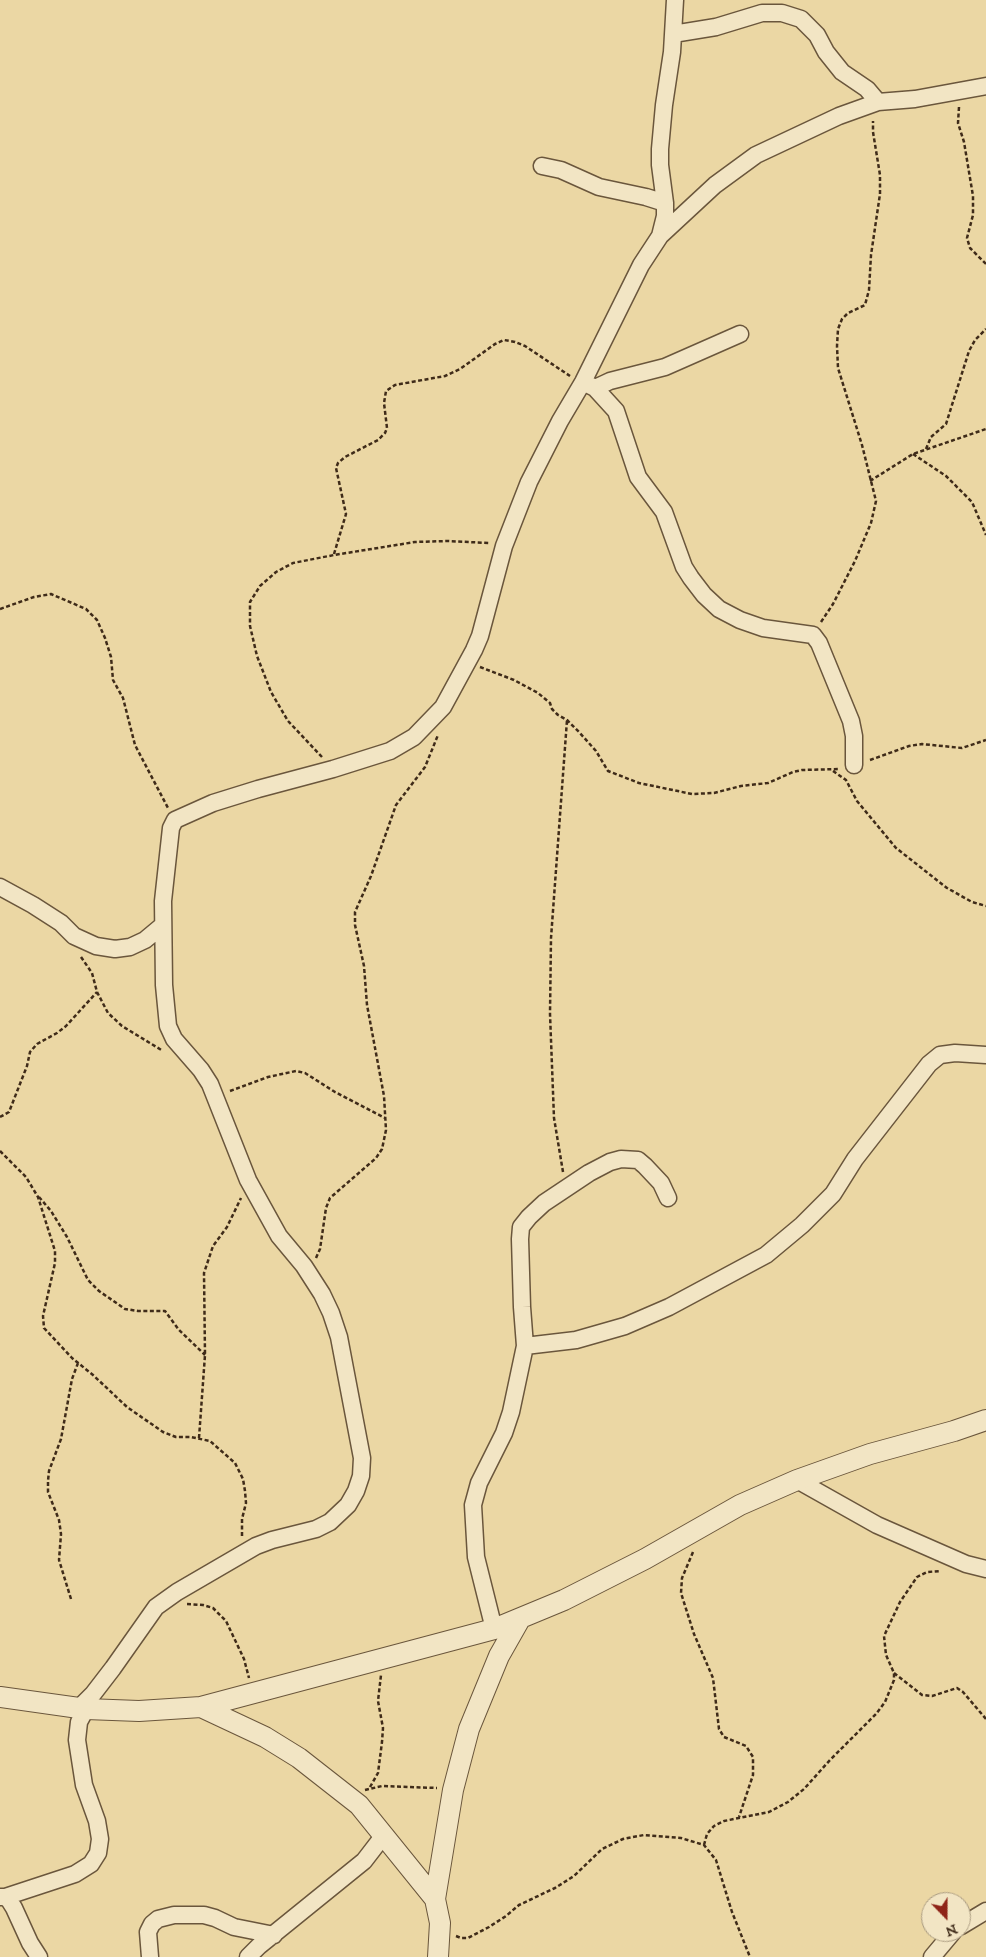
<!DOCTYPE html>
<html>
<head>
<meta charset="utf-8">
<style>
	body { margin:0 }
	#map { position:relative; width:986px; height:1957px; overflow:hidden; background:#ebd7a4; font-family:"IM FELL DW Pica",serif }
	canvas { display:block }
	.north { position:absolute; left:921px; top:1892px; width:50px; height:50px; box-sizing:border-box; background:#f2e5c4; border:1px solid #aa9b80; border-radius:50%; rotate:158deg; font-size:14px; font-weight:700; line-height:20px; text-align:center; color:#3f2b19 }
	.north::after { content:''; display:block; margin:auto; width:18px; height:22px; background:#8f2418; clip-path:polygon(50% 0,100% 100%,50% 72%,0 100%) }
</style>
</head>
<body>
<div id="map">
<canvas width="986" height="1957"></canvas>
<div class="north">N</div>
</div>
<script>
const context = document.querySelector('canvas').getContext('2d');
context.lineJoin = 'round';
const toPath = rows => new Path2D(rows.map(r => 'M' + r).join(''));
function trace(path, color, width, dash) { context.strokeStyle = color; context.lineWidth = width; context.lineCap = dash ? 'butt' : 'round'; context.setLineDash(dash || []); context.stroke(path); }
const path = toPath([
	[959,107,958,123,964,142,973,196,973,215,967,238,970,248,986,264],
	[926,449,931,437,946,424,969,351,975,340,986,329],
	[913,454,946,476,972,502,986,535],
	[870,481,913,454,986,429],
	[334,554,346,514,336,468,338,463,345,457,378,440,385,433,387,428,384,403,386,391,395,385,445,376,460,369,495,344,504,340,515,342,525,346,570,376],
	[0,609,34,597,51,594,86,609,97,620,105,638,111,657,113,680,123,698,135,745,168,808],
	[821,622,833,604,855,561,871,523,876,501,862,445,838,368,837,346,838,329,842,319,848,313,865,305,869,290,871,255,880,194,880,175,873,132,873,121],
	[480,667,514,680,538,693,550,703,552,709,558,715,567,720,579,732,596,751,608,771,639,783,692,794,714,793,741,786,768,783,793,772,802,770,840,769],
	[322,757,288,721,271,692,257,656,250,626,250,602,260,586,276,572,293,563,334,555,415,542,447,541,489,543],
	[870,760,909,746,922,744,962,748,986,740],
	[833,771,846,780,857,801,896,848,947,888,972,902,986,906],
	[81,957,92,973,97,992,108,1013,122,1026,163,1051],
	[230,1091,268,1077,296,1071,305,1073,335,1092,385,1118],
	[0,1117,9,1112,27,1066,30,1052,37,1044,57,1033,66,1026,97,992],
	[0,1151,26,1177,38,1197,55,1251,55,1263,43,1316,44,1328,72,1358,93,1375,127,1407,163,1432,176,1437,191,1437,210,1441,235,1463,243,1479,245,1491,246,1503,242,1519,242,1537],
	[563,1172,554,1118,550,1014,551,938,567,720],
	[39,1197,51,1211,67,1237,88,1280,99,1291,125,1309,138,1311,165,1311,179,1330,205,1355],
	[316,1258,320,1249,326,1208,330,1198,376,1158,382,1149,386,1130,384,1096,367,1005,364,966,355,925,355,912,371,876,396,805,425,767,438,735],
	[199,1438,205,1355,204,1273,213,1246,227,1227,241,1198],
	[693,1552,682,1578,681,1593,694,1634,713,1678,719,1729,724,1737,746,1746,753,1757,753,1775,739,1817],
	[71,1599,59,1560,61,1534,59,1520,48,1492,48,1481,49,1471,61,1439,72,1379,78,1363],
	[187,1604,203,1605,213,1608,226,1621,244,1659,249,1678],
	[894,1673,922,1695,932,1696,957,1688,963,1692,986,1719],
	[370,1787,378,1773,382,1742,383,1728,378,1701,381,1675],
	[365,1790,382,1786,437,1788],
	[704,1845,707,1834,714,1826,724,1821,769,1812,788,1802,804,1789,830,1760,876,1714,885,1702,894,1680,894,1673,886,1655,884,1636,900,1602,917,1577,927,1572,941,1571],
	[456,1936,461,1938,468,1938,489,1927,506,1916,519,1905,555,1888,574,1876,602,1849,623,1839,644,1835,681,1838,704,1845,716,1860,732,1912,750,1957]
]);
const minor = toPath([
	[673,34,716,27,762,13,782,13,801,19,817,35,826,52,842,72,867,89,878,102],
	[542,166,561,170,599,187,646,197,665,203],
	[660,236,665,216,665,203,660,165,660,149,664,105,672,52,675,0],
	[583,382,595,388,616,411,638,477,664,512,684,567,691,578,704,595,719,609,740,620,763,628,813,635,819,643,851,721,854,736,854,765],
	[595,388,610,381,665,367,740,334],
	[0,887,33,905,61,923,74,936,96,946,115,949,130,947,145,940,163,925],
	[525,1346,576,1340,625,1326,669,1307,766,1255,802,1225,833,1194,855,1159,929,1064,940,1055,955,1053,986,1055],
	[797,1480,877,1525,966,1564,986,1569],
	[494,1629,476,1557,473,1505,479,1483,504,1433,511,1412,525,1346,522,1307,520,1239,521,1227,529,1217,544,1203,589,1173,610,1162,621,1159,638,1160,645,1166,661,1183,668,1198],
	[79,1708,93,1694,113,1668,156,1607,177,1592,256,1546,272,1540,316,1529,330,1522,348,1505,356,1491,361,1476,362,1458,339,1337,331,1313,322,1294,304,1266,279,1236,248,1180,210,1084,201,1070,174,1039,168,1026,164,985,163,901,171,828,175,820,213,803,258,789,333,769,390,751,414,737,443,707,474,650,480,636,504,546,529,482,560,421,583,382,641,265,660,236,715,185,756,155,839,116,878,102,915,99,986,86],
	[0,1897,5,1897,9,1900,14,1908,30,1943,39,1957],
	[5,1897,75,1874,91,1864,98,1853,100,1839,97,1821,84,1785,77,1740,79,1722,86,1709],
	[961,1926,986,1911],
	[150,1957,148,1932,152,1924,158,1919,174,1915,204,1915,215,1918,234,1927,274,1935],
	[248,1957,259,1946,364,1861,384,1835],
	[932,1957,953,1932]
]);
const tertiary = toPath([
	[0,1697,86,1709,139,1711,201,1707,494,1629,564,1600,645,1559,740,1505,797,1480,870,1454,954,1431,986,1420],
	[201,1707,265,1737,299,1758,359,1805,435,1899,440,1923,438,1957],
	[435,1899,453,1790,469,1729,499,1656,520,1619]
]);
trace(minor, '#6a563c', 19);
trace(tertiary, '#6a563c', 22);
trace(path, '#3f2b19', 2.5, [4, 2.5]);
trace(minor, '#f2e5c4', 16);
trace(tertiary, '#f2e5c4', 20);
</script>
</body>
</html>
